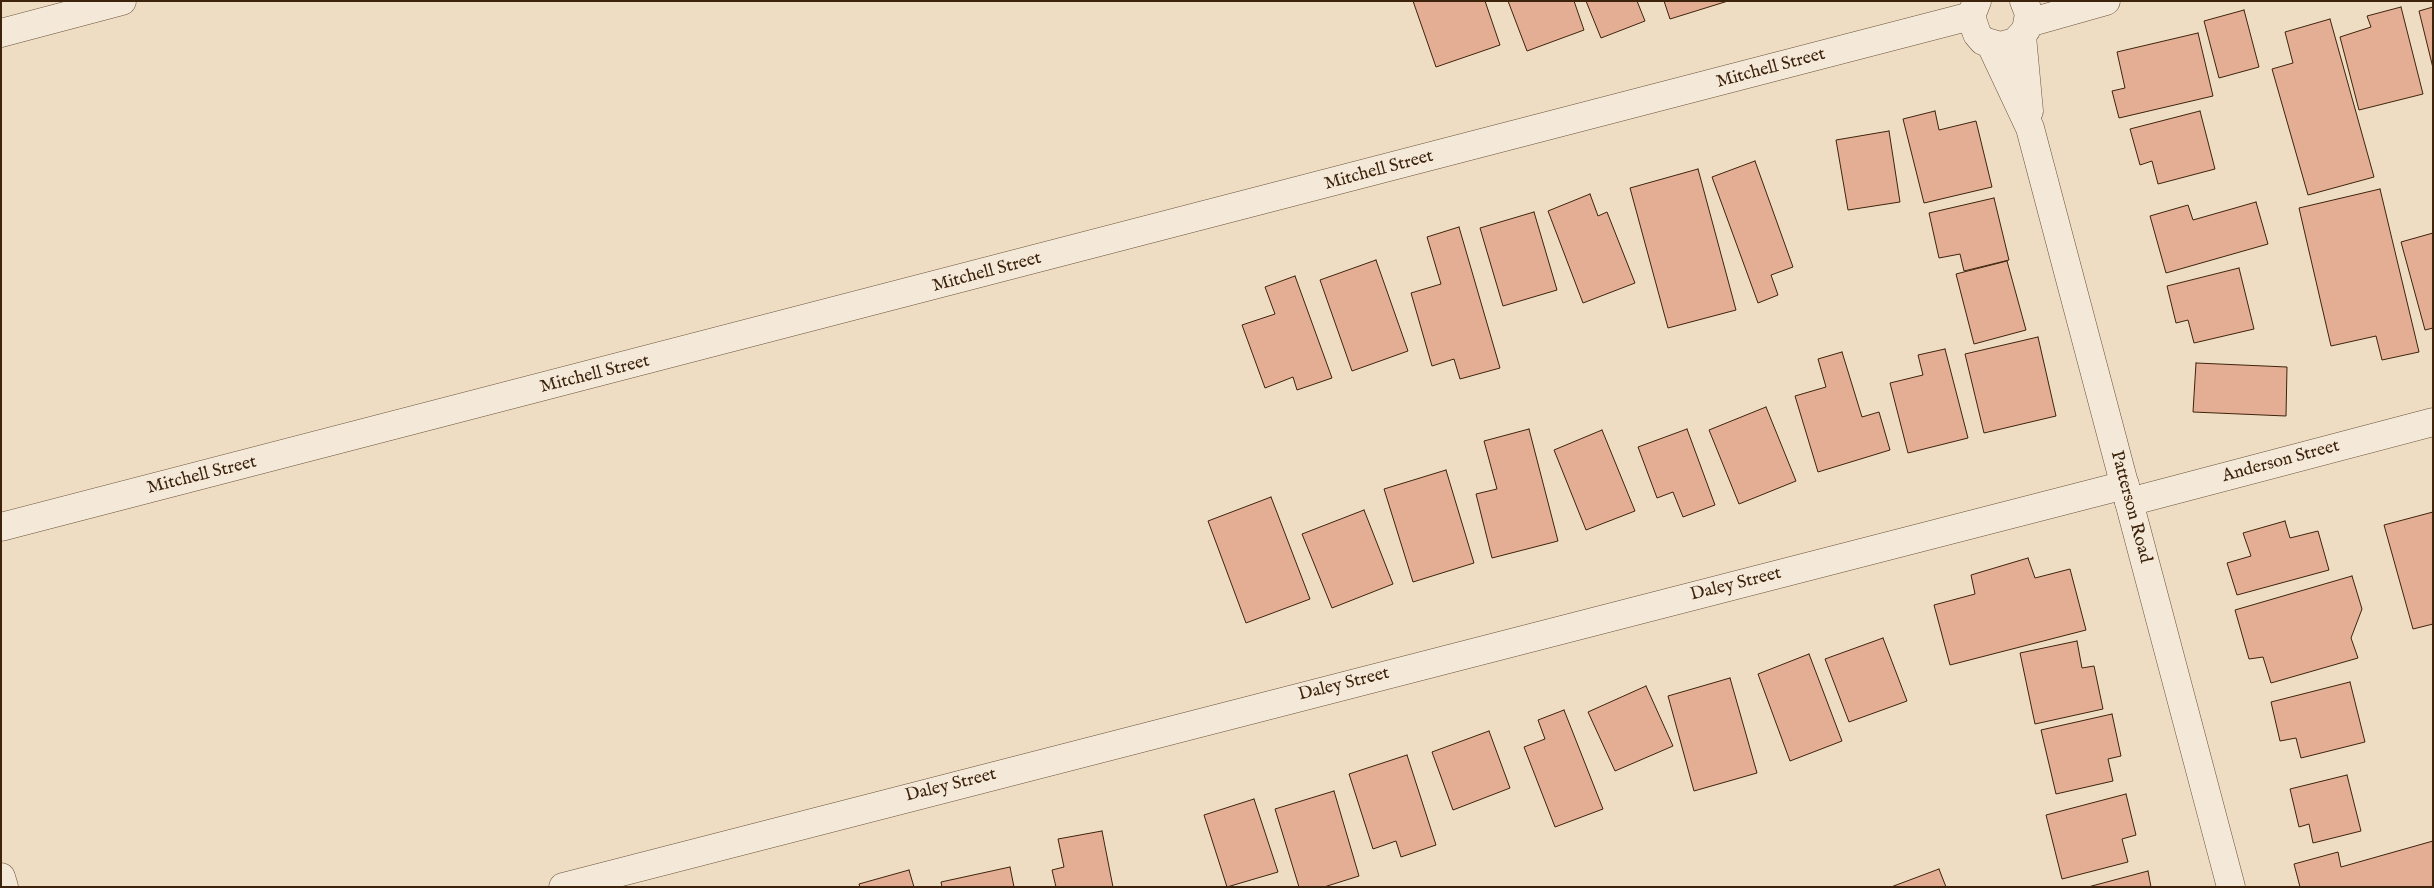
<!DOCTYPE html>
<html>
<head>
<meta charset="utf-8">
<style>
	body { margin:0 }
	#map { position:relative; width:2434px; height:888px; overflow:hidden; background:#eeddc3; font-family:"IM FELL English",serif }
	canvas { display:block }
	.frame { position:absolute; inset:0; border:2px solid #3d230c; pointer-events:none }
</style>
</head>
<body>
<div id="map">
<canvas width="2434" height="888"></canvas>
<div class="frame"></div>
</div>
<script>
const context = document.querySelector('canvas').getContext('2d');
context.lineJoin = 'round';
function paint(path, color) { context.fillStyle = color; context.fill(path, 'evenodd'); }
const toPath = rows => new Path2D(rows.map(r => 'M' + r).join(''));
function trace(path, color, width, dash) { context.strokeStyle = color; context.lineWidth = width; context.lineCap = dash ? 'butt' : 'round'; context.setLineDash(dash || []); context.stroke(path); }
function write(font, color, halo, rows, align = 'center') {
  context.font = font + ' "IM FELL English",serif'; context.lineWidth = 5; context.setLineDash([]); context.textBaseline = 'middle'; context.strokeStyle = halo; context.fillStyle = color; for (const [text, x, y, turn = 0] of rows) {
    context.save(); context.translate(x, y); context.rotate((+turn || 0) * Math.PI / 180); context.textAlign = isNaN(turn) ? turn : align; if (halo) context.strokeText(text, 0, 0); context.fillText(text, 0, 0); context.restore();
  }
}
const building = toPath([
	[1413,1,1485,1,1500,45,1436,67,1413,1],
	[1508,1,1574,1,1584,30,1527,51,1508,1],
	[1586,1,1637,1,1645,21,1601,38,1586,1],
	[1664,1,1728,1,1670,19,1664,1],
	[2401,7,2423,94,2359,110,2340,37,2371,27,2367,16,2401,7],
	[2433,7,2433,68,2419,11,2433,7],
	[2244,10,2259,67,2219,78,2204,21,2244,10],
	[2330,19,2374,177,2308,195,2272,69,2293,63,2285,32,2330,19],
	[2198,33,2213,96,2119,118,2112,91,2125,88,2117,52,2198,33],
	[1935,111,1939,130,1976,121,1992,187,1924,203,1903,119,1935,111],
	[2200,111,2215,169,2158,184,2152,161,2140,165,2130,129,2200,111],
	[1889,131,1900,202,1848,210,1836,140,1889,131],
	[1755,161,1793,267,1771,275,1778,295,1758,303,1712,177,1755,161],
	[1698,169,1736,310,1668,328,1630,188,1698,169],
	[2380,189,2419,352,2382,360,2376,336,2331,346,2299,208,2380,189],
	[1590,194,1598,216,1607,212,1635,283,1583,303,1548,211,1590,194],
	[1994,198,2009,260,1964,271,1960,254,1939,258,1929,213,1994,198],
	[2256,202,2268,244,2166,273,2150,216,2188,205,2193,220,2256,202],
	[1534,212,1557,290,1503,306,1480,228,1534,212],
	[1459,227,1500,368,1460,379,1454,359,1432,366,1411,293,1441,284,1427,237,1459,227],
	[2433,233,2433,328,2425,330,2401,242,2433,233],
	[1376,260,1408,351,1352,371,1320,280,1376,260],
	[2007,261,2026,330,1974,344,1956,274,2007,261],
	[2239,268,2254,329,2194,343,2188,320,2176,323,2167,286,2239,268],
	[1295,276,1332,378,1297,390,1293,377,1265,388,1242,325,1275,314,1265,287,1295,276],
	[2038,337,2056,416,1984,433,1965,354,2038,337],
	[1945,349,1968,438,1908,453,1890,383,1923,375,1918,355,1945,349],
	[1842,352,1862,417,1879,412,1890,450,1818,472,1795,396,1826,387,1818,359,1842,352],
	[2196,363,2287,367,2286,416,2193,412,2196,363],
	[1766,407,1796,481,1739,504,1709,430,1766,407],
	[1529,429,1558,541,1492,558,1476,494,1497,489,1484,441,1529,429],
	[1687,429,1715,505,1683,517,1673,492,1657,498,1638,447,1687,429],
	[1602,430,1635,511,1586,530,1554,450,1602,430],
	[1446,470,1474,563,1413,582,1384,489,1446,470],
	[1271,497,1310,599,1246,623,1208,521,1271,497],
	[1364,510,1393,584,1332,608,1302,534,1364,510],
	[2433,512,2433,624,2413,629,2384,525,2433,512],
	[2285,521,2290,538,2318,531,2329,570,2237,595,2227,563,2251,556,2243,533,2285,521],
	[2028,558,2035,578,2070,569,2086,630,1950,665,1934,605,1975,594,1971,575,2028,558],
	[2352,576,2362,609,2351,638,2358,658,2271,683,2263,657,2249,659,2235,610,2352,576],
	[1883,638,1907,701,1849,722,1825,659,1883,638],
	[2077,641,2082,668,2094,666,2103,709,2035,724,2020,653,2077,641],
	[1809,654,1842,741,1790,761,1758,674,1809,654],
	[1730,678,1757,773,1694,791,1668,696,1730,678],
	[2350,682,2365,742,2301,758,2296,738,2280,741,2271,702,2350,682],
	[1646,686,1673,746,1615,771,1588,712,1646,686],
	[1564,710,1603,809,1555,827,1524,747,1545,739,1538,720,1564,710],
	[2112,714,2121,756,2108,759,2113,781,2056,794,2041,730,2112,714],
	[1489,731,1510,788,1453,810,1432,752,1489,731],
	[1407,755,1436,845,1401,857,1396,841,1373,849,1349,774,1407,755],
	[2347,775,2361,831,2313,843,2309,824,2299,827,2290,789,2347,775],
	[1334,791,1359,876,1324,887,1299,887,1275,809,1334,791],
	[2126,794,2136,835,2122,839,2128,862,2062,879,2046,815,2126,794],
	[1254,799,1278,872,1227,887,1204,815,1254,799],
	[1102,831,1113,887,1056,887,1052,870,1064,867,1058,839,1102,831],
	[2433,841,2433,887,2300,887,2294,864,2338,852,2341,867,2433,841],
	[1010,867,1014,887,942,887,941,882,1010,867],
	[1939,869,1946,887,1891,887,1939,869],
	[909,870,914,887,860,887,859,884,909,870],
	[2148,871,2151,887,2088,887,2148,871]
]);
const minor = toPath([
	[2028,23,2106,1],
	[1,33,122,1],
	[2129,502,2433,422],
	[1,527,1971,16],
	[563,887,2125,485]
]);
const tertiary = toPath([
	[1977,1,1971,16,1977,34,1983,41,2000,46,2015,42,2026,30,2029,14,2024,1],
	[2022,36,2029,111],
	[1991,45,2030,128,2231,887],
	[1,877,4,887]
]);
const streetNames = [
	["Mitchell Street",1771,69,-15],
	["Mitchell Street",1379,171,-15],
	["Mitchell Street",987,273,-15],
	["Mitchell Street",595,375,-14],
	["Anderson Street",2281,462,-15],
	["Mitchell Street",202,476,-14],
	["Patterson Road",2130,507,75],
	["Daley Street",1736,585,-14],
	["Daley Street",1344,685,-14],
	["Daley Street",951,786,-14]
];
paint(building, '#e4ae94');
trace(building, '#3d230c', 1);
trace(minor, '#69523a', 29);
trace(tertiary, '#69523a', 29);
trace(minor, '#f4e9d8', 28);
trace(tertiary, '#f4e9d8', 28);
write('18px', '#3d230c', '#f4e9d8', streetNames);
</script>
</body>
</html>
